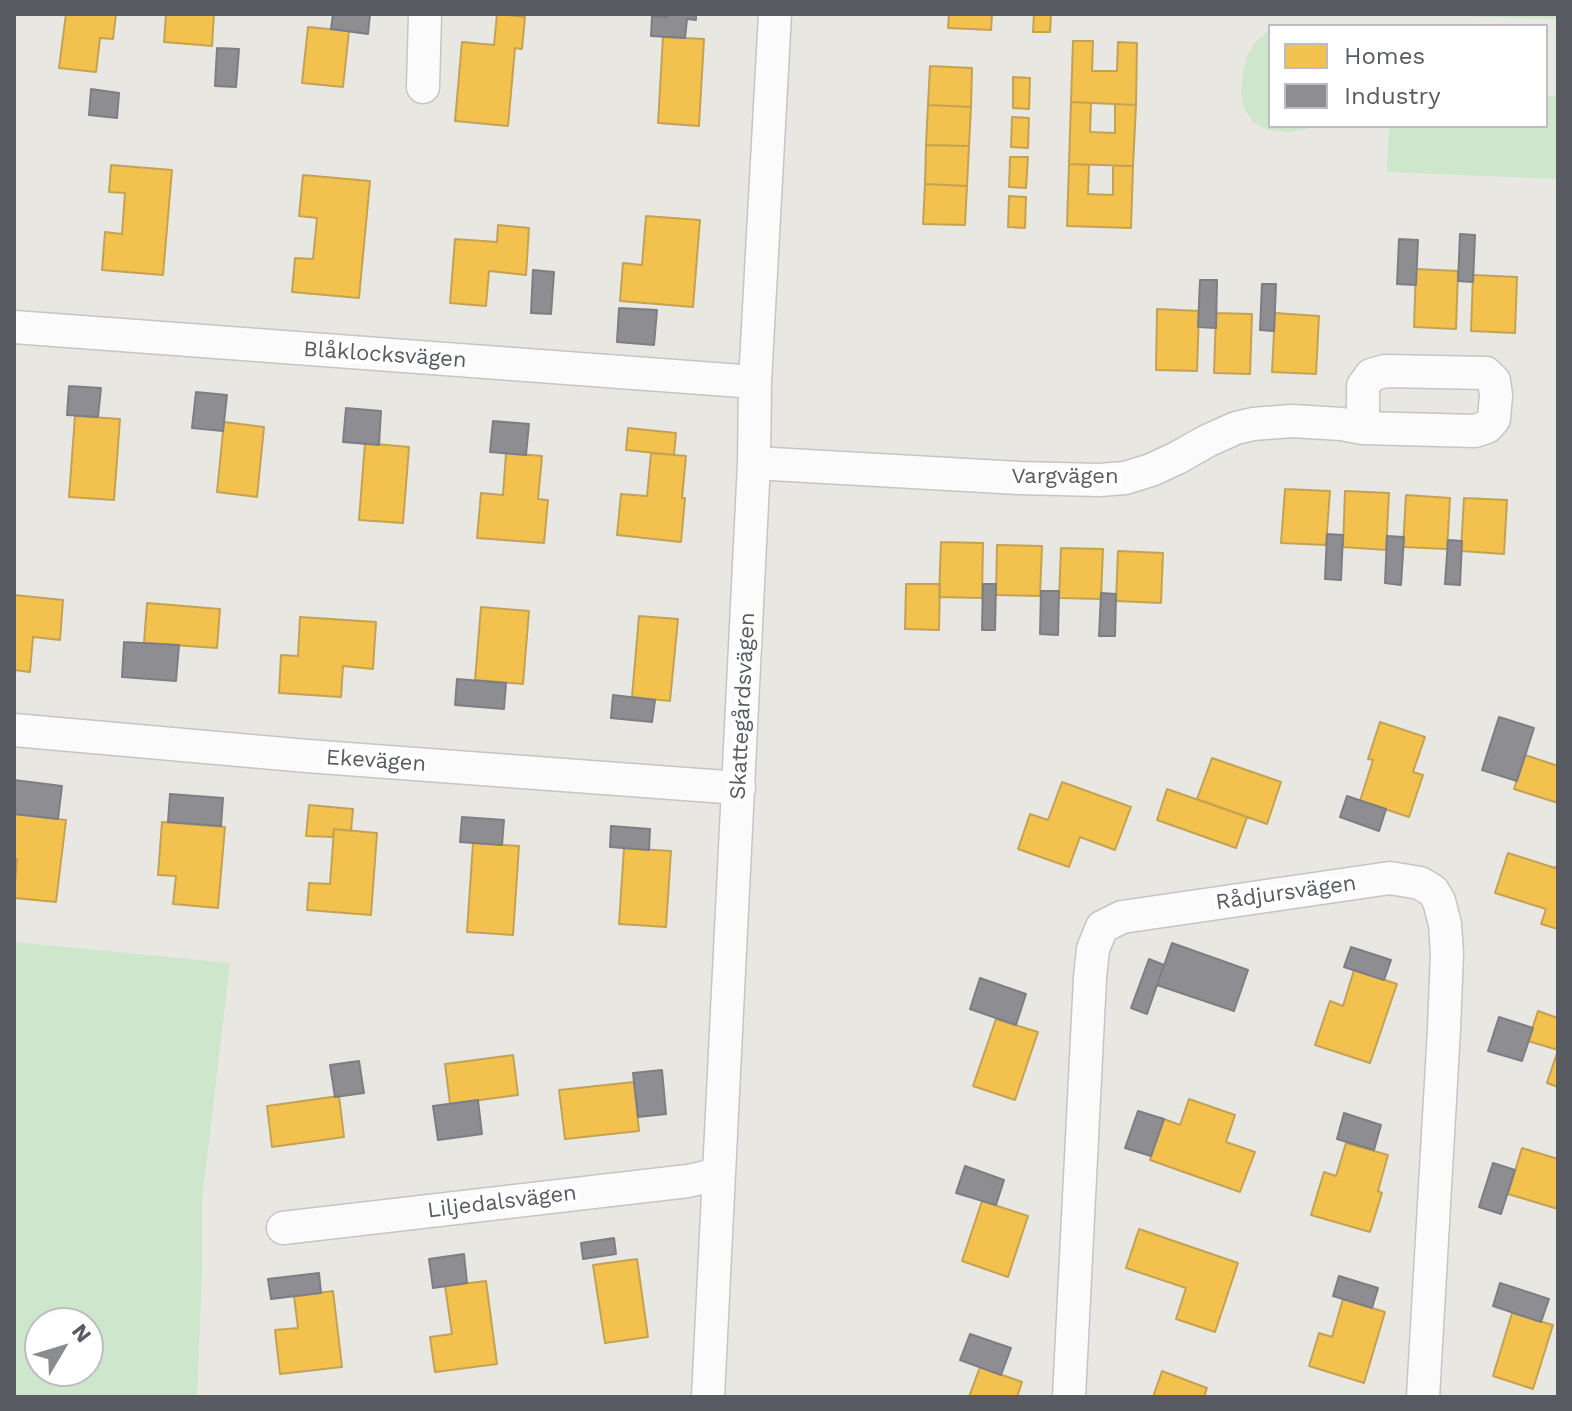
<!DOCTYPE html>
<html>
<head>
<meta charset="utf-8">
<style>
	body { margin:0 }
	#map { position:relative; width:1572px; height:1411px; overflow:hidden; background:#e8e7e2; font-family:"Work Sans",sans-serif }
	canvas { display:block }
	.frame { position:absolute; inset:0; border:16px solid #585b61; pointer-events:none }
	.legend { position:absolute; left:1268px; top:24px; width:280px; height:104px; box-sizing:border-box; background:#fff; border:2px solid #bcbdc0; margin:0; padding:10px 14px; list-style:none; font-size:24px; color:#585b61 }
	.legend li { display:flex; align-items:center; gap:16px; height:40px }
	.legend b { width:40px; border:2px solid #bcbdc0 }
	.north { position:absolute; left:24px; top:1307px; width:80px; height:80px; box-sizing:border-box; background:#fff; border:2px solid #bcbdc0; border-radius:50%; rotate:52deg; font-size:22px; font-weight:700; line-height:32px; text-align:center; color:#585b61 }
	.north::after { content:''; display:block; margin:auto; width:28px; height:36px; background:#8a8c8e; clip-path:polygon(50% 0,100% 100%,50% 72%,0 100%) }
</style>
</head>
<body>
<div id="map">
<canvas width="1572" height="1411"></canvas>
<div class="frame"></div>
<ul class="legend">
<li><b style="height:22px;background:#f2c14e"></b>Homes</li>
<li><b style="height:22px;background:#8d8d92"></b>Industry</li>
</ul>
<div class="north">N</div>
</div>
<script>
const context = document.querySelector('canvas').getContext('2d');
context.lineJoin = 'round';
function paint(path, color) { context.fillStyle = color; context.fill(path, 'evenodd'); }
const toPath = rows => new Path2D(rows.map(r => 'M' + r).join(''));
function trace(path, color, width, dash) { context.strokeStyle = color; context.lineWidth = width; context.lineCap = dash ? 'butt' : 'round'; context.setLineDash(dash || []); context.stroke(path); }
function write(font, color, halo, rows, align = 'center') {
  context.font = font + ' "Work Sans",sans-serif'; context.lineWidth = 8; context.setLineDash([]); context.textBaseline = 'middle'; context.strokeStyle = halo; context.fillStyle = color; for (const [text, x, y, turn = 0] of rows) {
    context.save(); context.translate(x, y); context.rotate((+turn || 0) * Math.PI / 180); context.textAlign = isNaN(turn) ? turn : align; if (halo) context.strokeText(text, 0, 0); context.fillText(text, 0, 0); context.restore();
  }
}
const green = toPath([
	[1459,14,1558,14,1558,19,1457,16],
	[1270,29,1270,126,1312,126,1304,130,1287,132,1268,130,1253,122,1245,110,1241,94,1243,72,1247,56,1255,42],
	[1546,96,1558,96,1558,179,1387,172,1389,126,1546,126],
	[14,942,230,963,202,1200,202,1271,197,1397,14,1397],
	[40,1323,88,1323,88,1371,40,1371]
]);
const homes = toPath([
	[66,14,116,14,113,39,100,38,96,72,59,68,66,14],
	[166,14,214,14,212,46,164,42,166,14],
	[497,14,525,17,522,49,515,48,508,126,455,121,462,42,494,45,497,14],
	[949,14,992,14,991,30,948,28,949,14],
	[1034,14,1051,14,1050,32,1033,32,1034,14],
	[308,27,349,31,343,87,302,83,308,27],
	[663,37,704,39,699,126,658,123,663,37],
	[1073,41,1093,41,1092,71,1117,71,1118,42,1137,43,1136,105,1071,102,1073,41],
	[930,66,972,68,971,107,928,105,930,66],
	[1013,77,1030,78,1029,109,1013,108,1013,77],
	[1071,102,1091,103,1090,132,1115,133,1115,104,1136,105,1133,166,1069,164,1071,102],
	[928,105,971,107,969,146,926,145,928,105],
	[1012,117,1029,118,1028,148,1011,147,1012,117],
	[926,145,969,146,967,186,925,184,926,145],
	[1010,157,1028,157,1026,188,1009,187,1010,157],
	[1069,164,1089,165,1088,194,1113,195,1113,166,1133,166,1131,228,1067,226,1069,164],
	[111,165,172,170,163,275,102,270,105,232,122,234,125,193,109,192,111,165],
	[303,175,370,181,359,298,292,292,295,258,313,259,317,218,299,216,303,175],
	[925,184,967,186,965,225,923,224,925,184],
	[1009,196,1026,197,1025,228,1008,227,1009,196],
	[646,216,700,220,693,307,620,301,623,263,642,265,646,216],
	[498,225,529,228,526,275,489,271,486,306,450,303,455,239,497,242,498,225],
	[1416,269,1458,271,1456,329,1414,327,1416,269],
	[1473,275,1517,277,1515,333,1471,331,1473,275],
	[1157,309,1199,311,1197,371,1156,370,1157,309],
	[1216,313,1252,314,1250,374,1214,373,1216,313],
	[1275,313,1319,316,1316,374,1272,372,1275,313],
	[75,416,120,419,114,500,69,497,75,416],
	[224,422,264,427,257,497,217,492,224,422],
	[628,428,676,433,674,455,626,450,628,428],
	[365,443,409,447,403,523,359,520,365,443],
	[506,453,542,456,538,499,548,500,544,543,477,538,481,493,503,495,506,453],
	[651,453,686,456,682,498,685,498,681,542,617,535,621,494,647,496,651,453],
	[1285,489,1330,491,1326,545,1281,543,1285,489],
	[1345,491,1389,493,1386,550,1343,547,1345,491],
	[1406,495,1450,498,1447,549,1403,547,1406,495],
	[1464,498,1507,500,1504,554,1461,551,1464,498],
	[941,542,983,543,982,598,939,597,941,542],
	[997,545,1042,546,1040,596,996,595,997,545],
	[1061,548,1103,549,1101,599,1059,598,1061,548],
	[1118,551,1163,553,1161,603,1116,601,1118,551],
	[906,584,940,584,939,630,905,629,906,584],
	[14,595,63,600,60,640,33,637,30,672,14,670,14,595],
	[147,603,220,609,217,648,144,643,147,603],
	[481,607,529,611,523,684,475,680,481,607],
	[639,616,678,619,670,701,632,697,639,616],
	[300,617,376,622,373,669,343,666,341,697,279,693,281,655,298,656,300,617],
	[1380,722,1425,737,1413,772,1423,775,1409,817,1360,801,1373,760,1368,759,1380,722],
	[1525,755,1558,766,1558,803,1514,789,1525,755],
	[1212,758,1281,782,1267,824,1197,799,1212,758],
	[1062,782,1131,807,1115,850,1080,837,1069,867,1018,849,1030,814,1048,820,1062,782],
	[1167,789,1247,817,1236,848,1157,820,1167,789],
	[309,805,353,809,351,831,334,829,333,837,306,836,309,805],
	[14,814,66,820,56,902,14,898,17,859,14,859,14,814],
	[162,822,225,827,218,908,173,904,176,876,158,875,162,822],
	[334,829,377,833,371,915,307,910,309,883,330,884,334,829],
	[473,843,519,846,513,935,467,932,473,843],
	[624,848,671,851,666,927,619,924,624,848],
	[1508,853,1555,868,1558,864,1558,929,1541,924,1546,909,1495,893,1508,853],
	[1354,970,1397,984,1370,1063,1315,1045,1330,1001,1343,1006,1354,970],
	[1538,1011,1558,1018,1558,1087,1547,1083,1558,1050,1528,1041,1538,1011],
	[996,1019,1038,1032,1015,1100,973,1086,996,1019],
	[513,1055,518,1095,450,1104,445,1064,513,1055],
	[634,1082,639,1131,565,1139,559,1090,634,1082],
	[339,1096,344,1137,272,1147,267,1106,339,1096],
	[1189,1099,1235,1115,1226,1142,1255,1152,1240,1192,1150,1160,1164,1119,1180,1125,1189,1099],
	[1346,1143,1388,1155,1378,1191,1382,1193,1370,1232,1311,1215,1324,1172,1336,1176,1346,1143],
	[1522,1148,1558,1159,1558,1209,1508,1194,1522,1148],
	[982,1201,1028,1216,1008,1277,962,1261,982,1201],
	[1139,1229,1238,1263,1215,1332,1176,1319,1186,1288,1126,1268,1139,1229],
	[637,1259,648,1337,605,1343,593,1265,637,1259],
	[486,1281,497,1364,435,1372,430,1337,452,1334,445,1286,486,1281],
	[333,1291,342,1367,280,1374,275,1330,298,1328,294,1296,333,1291],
	[1343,1299,1385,1312,1364,1383,1309,1366,1319,1333,1332,1337,1343,1299],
	[1512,1313,1553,1325,1533,1389,1493,1376,1512,1313],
	[980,1367,1022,1382,1017,1397,969,1397,980,1367],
	[1162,1371,1207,1388,1204,1397,1153,1397,1162,1371]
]);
const industry = toPath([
	[333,14,370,14,368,34,331,29,333,14],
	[668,14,696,14,696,20,687,19,685,38,651,36,652,16,668,17,668,14],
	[217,48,239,49,236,87,215,86,217,48],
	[91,89,119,93,117,118,89,115,91,89],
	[1460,234,1475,235,1473,282,1458,281,1460,234],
	[1399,239,1418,240,1416,285,1397,284,1399,239],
	[533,270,554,272,551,314,531,313,533,270],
	[1200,280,1217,280,1216,328,1198,327,1200,280],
	[1262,284,1276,284,1274,331,1260,330,1262,284],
	[619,308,657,310,654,345,617,342,619,308],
	[69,386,101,388,98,417,67,415,69,386],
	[196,392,227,395,223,431,192,428,196,392],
	[346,408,381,411,379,445,343,442,346,408],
	[493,421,529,424,526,455,490,452,493,421],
	[1327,534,1343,535,1341,580,1325,579,1327,534],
	[1387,536,1404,537,1401,585,1385,583,1387,536],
	[1448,540,1462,541,1460,585,1445,584,1448,540],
	[983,584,996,584,995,630,982,630,983,584],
	[1041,591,1059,591,1058,635,1040,634,1041,591],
	[1101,593,1116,594,1115,636,1099,636,1101,593],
	[124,642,179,645,176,681,122,677,124,642],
	[457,679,506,683,504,709,455,705,457,679],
	[613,695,655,700,652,722,611,718,613,695],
	[1499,717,1534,728,1517,781,1482,770,1499,717],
	[14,780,62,786,58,819,14,814,14,780],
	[170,794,223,798,221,826,168,822,170,794],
	[1347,796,1386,809,1379,831,1340,817,1347,796],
	[462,817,504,820,502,845,460,842,462,817],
	[611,826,650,829,649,850,610,847,611,826],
	[1172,943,1248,970,1234,1011,1157,985,1172,943],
	[1351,947,1391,960,1384,980,1344,967,1351,947],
	[1149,959,1164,965,1147,1014,1131,1008,1149,959],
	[980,978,1026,994,1016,1025,970,1009,980,978],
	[1499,1017,1533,1028,1522,1061,1488,1051,1499,1017],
	[359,1061,364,1093,335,1097,330,1065,359,1061],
	[662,1070,666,1114,638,1117,633,1073,662,1070],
	[478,1100,482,1134,438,1140,433,1106,478,1100],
	[1138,1111,1164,1119,1151,1156,1125,1148,1138,1111],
	[1344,1113,1381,1125,1374,1150,1337,1139,1344,1113],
	[1493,1163,1515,1170,1501,1214,1479,1207,1493,1163],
	[965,1166,1004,1180,996,1205,956,1193,965,1166],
	[614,1238,616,1254,583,1259,581,1243,614,1238],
	[464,1254,467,1283,433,1288,429,1259,464,1254],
	[319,1273,321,1293,271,1299,268,1279,319,1273],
	[1339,1276,1378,1288,1372,1308,1333,1296,1339,1276],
	[1500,1283,1549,1299,1541,1322,1493,1306,1500,1283],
	[970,1334,1011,1348,1001,1375,960,1360,970,1334]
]);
const street = toPath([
	[423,87,425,14],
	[14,327,755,382],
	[754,463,1019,478,1099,480,1125,478,1151,470,1177,458,1207,441,1236,428,1253,424,1292,421,1341,424,1363,428,1475,431,1487,427,1494,419,1496,395,1494,381,1486,373,1385,371,1371,375,1363,386,1363,428],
	[14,730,307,756,739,788],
	[283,1228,688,1181,719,1174],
	[708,1397,754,463,755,382,775,14],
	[1069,1397,1090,978,1093,949,1102,927,1122,917,1390,878,1420,883,1433,891,1439,901,1445,924,1447,953,1444,1029,1423,1397]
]);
const streetNames = [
	["Blåklocksvägen",385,355,4],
	["Vargvägen",1065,477],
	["Skattegårdsvägen",743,706,-87],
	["Ekevägen",376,761,4],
	["Rådjursvägen",1286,893,-8],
	["Liljedalsvägen",502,1202,-7]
];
paint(green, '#cee6cc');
paint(homes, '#f2c14e');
trace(homes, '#c4a254', 2);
paint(industry, '#8d8d92');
trace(industry, '#7d7e83', 2);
trace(street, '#c5c5c4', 35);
trace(street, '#fcfbfb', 32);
write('22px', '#585b61', '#fff', streetNames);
</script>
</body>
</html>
